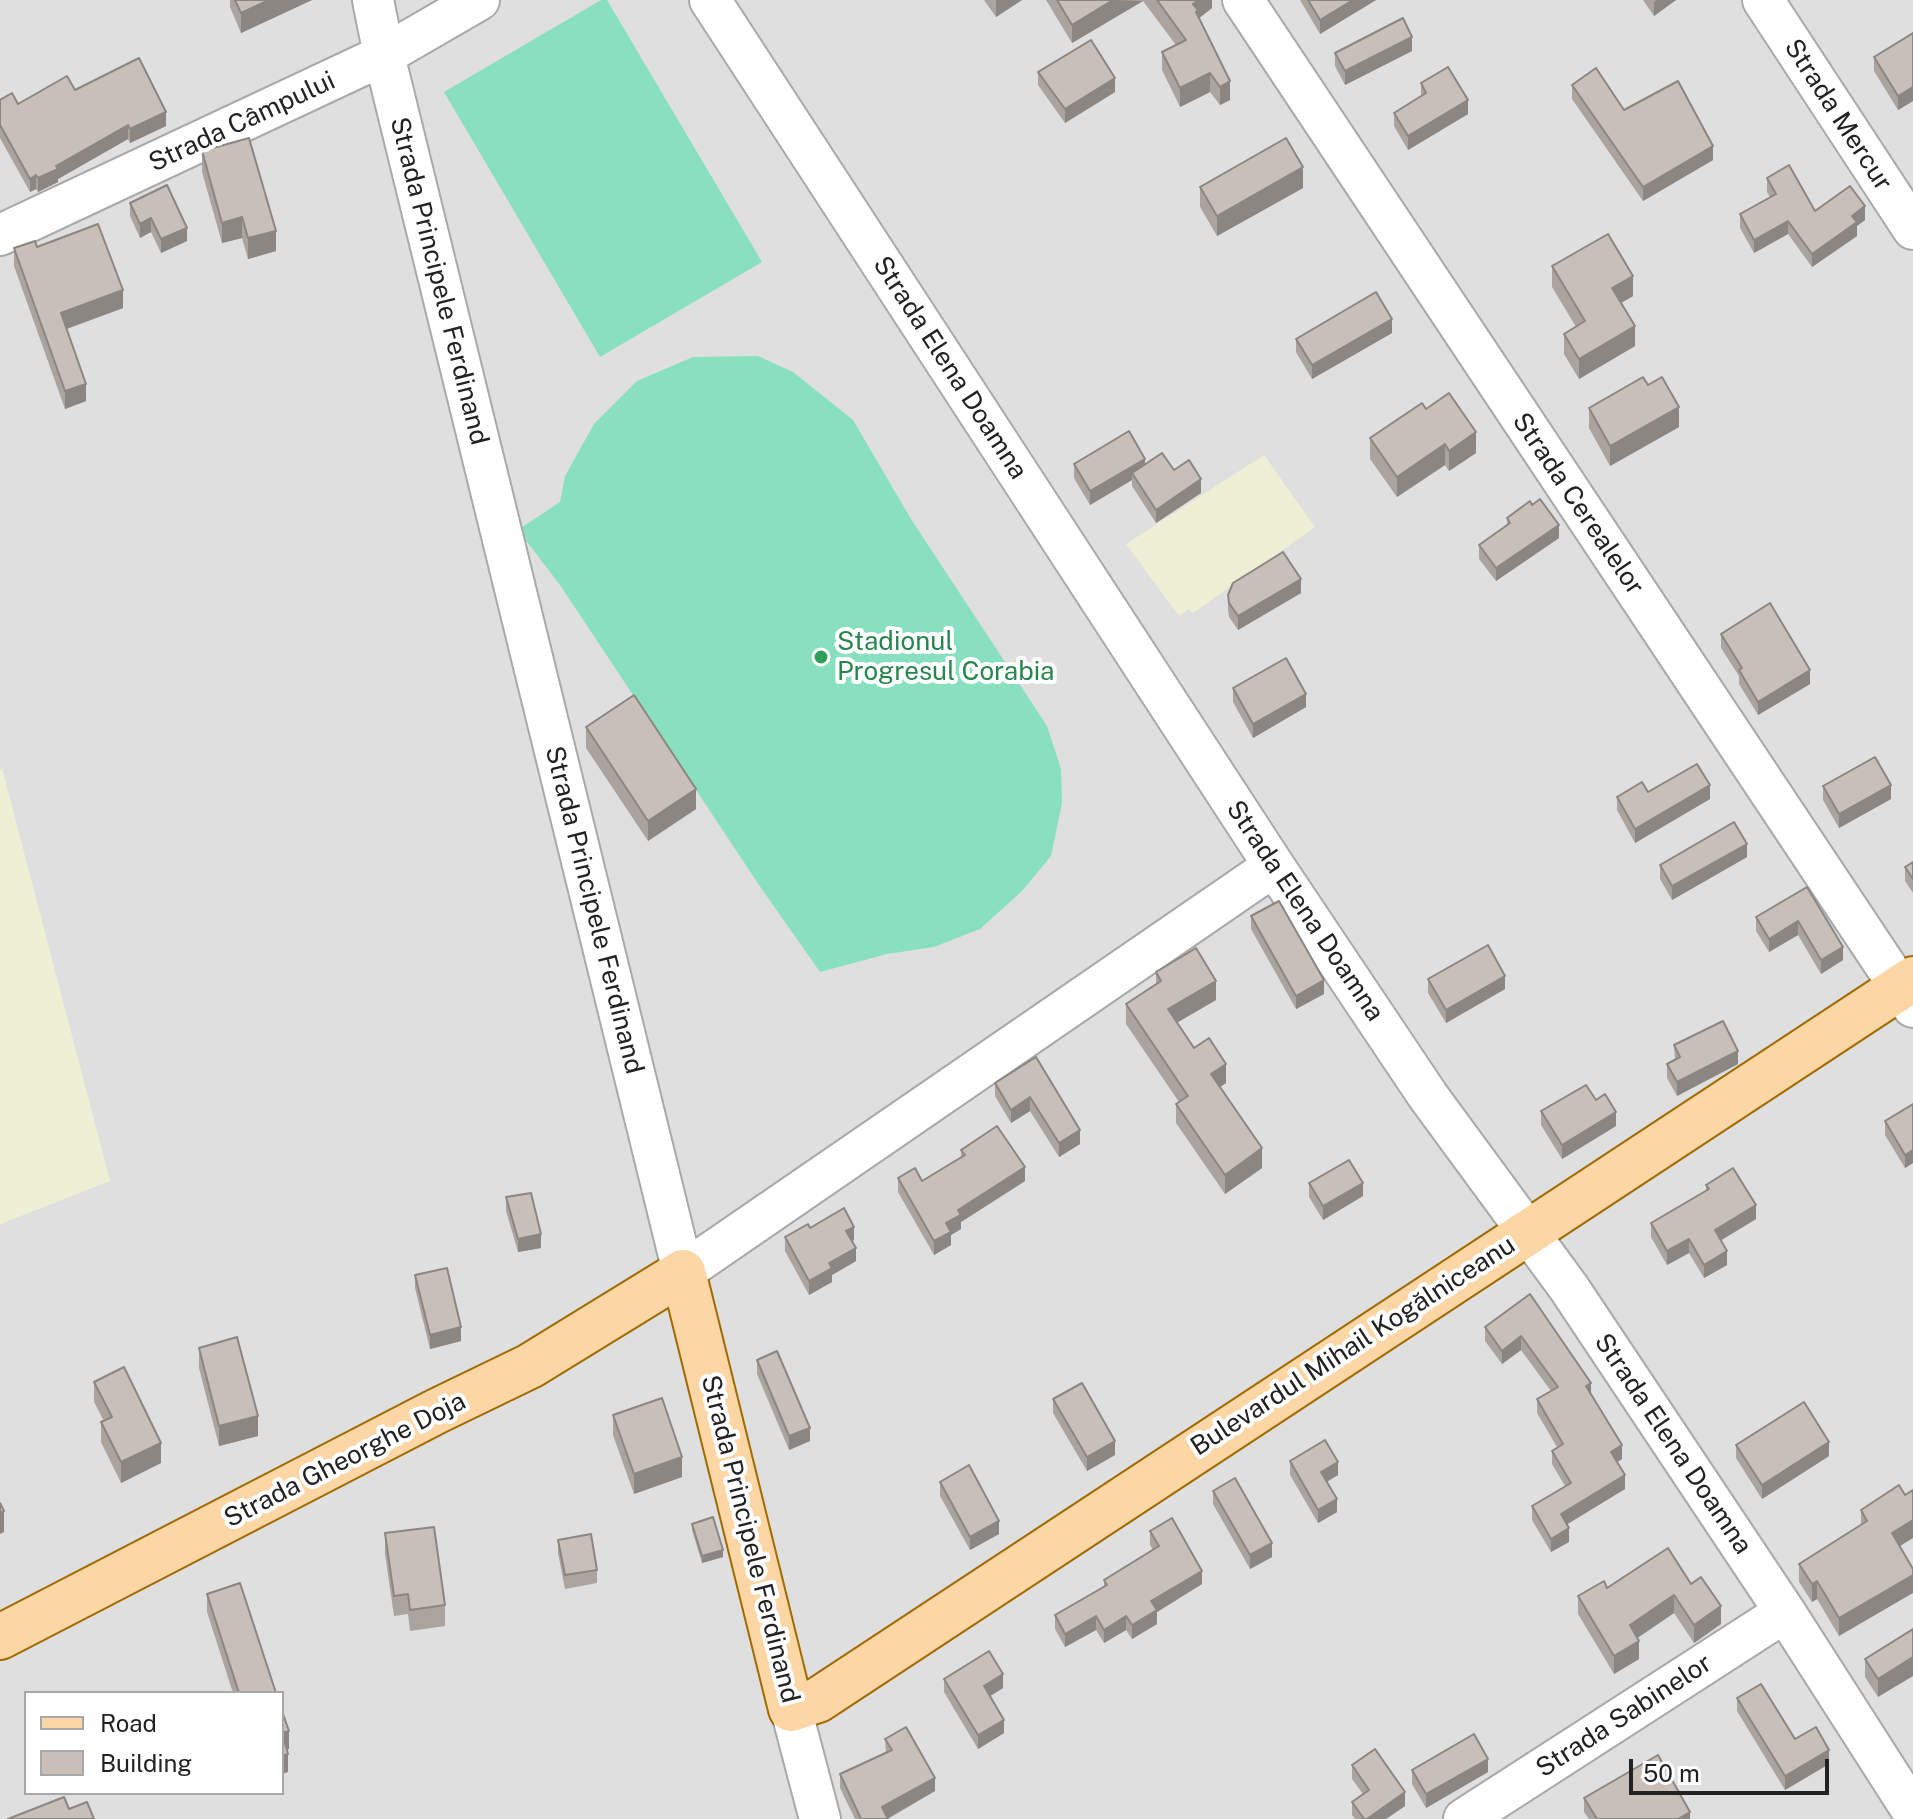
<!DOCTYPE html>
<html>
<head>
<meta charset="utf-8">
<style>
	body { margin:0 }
	#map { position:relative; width:1913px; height:1819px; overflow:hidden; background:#f2efe9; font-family:"Public Sans",sans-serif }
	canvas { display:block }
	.legend { position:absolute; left:24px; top:1691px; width:260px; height:104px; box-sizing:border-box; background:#fff; border:2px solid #a7a7a7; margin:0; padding:10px 14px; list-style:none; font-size:24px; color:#222 }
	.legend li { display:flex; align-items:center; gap:16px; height:40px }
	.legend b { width:40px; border:2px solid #a7a7a7 }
	.scale { position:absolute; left:1629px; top:1759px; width:200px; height:36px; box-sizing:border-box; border:4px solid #222; border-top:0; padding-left:10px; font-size:24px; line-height:28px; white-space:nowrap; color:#222; -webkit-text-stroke:6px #fff; paint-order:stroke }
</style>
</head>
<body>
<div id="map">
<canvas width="1913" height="1819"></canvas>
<ul class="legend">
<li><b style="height:10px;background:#fcd6a4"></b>Road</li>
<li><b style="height:22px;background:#c7bfb8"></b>Building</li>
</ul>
<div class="scale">50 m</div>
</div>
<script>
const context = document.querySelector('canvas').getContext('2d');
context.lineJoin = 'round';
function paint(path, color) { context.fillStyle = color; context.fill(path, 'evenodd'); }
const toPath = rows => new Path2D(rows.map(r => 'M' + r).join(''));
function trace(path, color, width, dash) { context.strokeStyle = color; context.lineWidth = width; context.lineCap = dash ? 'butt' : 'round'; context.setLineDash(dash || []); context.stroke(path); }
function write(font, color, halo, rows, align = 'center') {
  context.font = font + ' "Public Sans",sans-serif'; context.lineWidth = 8; context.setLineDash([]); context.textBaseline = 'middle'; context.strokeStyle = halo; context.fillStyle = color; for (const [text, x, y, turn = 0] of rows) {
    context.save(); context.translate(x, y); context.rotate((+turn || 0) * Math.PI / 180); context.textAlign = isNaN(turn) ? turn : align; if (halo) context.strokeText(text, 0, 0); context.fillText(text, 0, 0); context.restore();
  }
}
const residential = toPath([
	[0,0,1913,0,1913,1819,0,1819,0,1224,109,1180,2,769,0,770],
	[26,1693,282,1693,282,1793,26,1793]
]);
const farmland = toPath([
	[1264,455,1315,527,1193,613,1189,609,1179,616,1126,544],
	[2,769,110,1181,0,1224,0,770]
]);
const pitch = toPath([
	[601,0,607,0,762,262,600,357,444,92],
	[758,356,793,372,853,420,911,519,1047,726,1061,769,1062,803,1051,856,1022,891,980,929,934,947,887,954,820,972,759,885,560,585,518,530,560,502,565,476,594,424,637,381,693,357]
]);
const minor = toPath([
	[373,0,384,55,683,1272,1274,866],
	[710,0,1274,866,1428,1096,1569,1288,1785,1612,1913,1812],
	[1243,0,1913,1007],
	[1763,0,1913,229],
	[0,235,384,55,479,0],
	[791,1709,820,1819],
	[1464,1819,1785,1612]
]);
const major = toPath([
	[0,1637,437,1411,530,1366,683,1272,791,1709,818,1700,1913,979]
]);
const wall = toPath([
	[230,0,312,0,241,33,230,7],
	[984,0,1022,0,996,17],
	[1046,0,1212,0,1212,8,1199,18,1230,100,1220,105,1210,92,1180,107,1162,70,1162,52,1176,45,1143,1,1072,43],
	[1300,0,1376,0,1320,34],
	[1643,0,1676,0,1654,16],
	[1913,33,1913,101,1898,110,1874,71,1874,57],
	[1412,51,1345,85,1335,66,1335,53],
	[1038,72,1115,92,1065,123,1038,85],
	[1421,83,1468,114,1408,150,1394,126,1394,113,1421,97],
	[1572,85,1624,110,1713,160,1643,201,1572,99],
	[75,90,166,126,130,143,128,139,58,179,58,182,38,192,36,189,30,192,0,138,0,100,18,104],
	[202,151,276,251,248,259,242,238,222,243,202,172],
	[1767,178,1815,211,1865,220,1857,226,1857,236,1812,267,1788,234,1754,253,1740,228,1740,214,1770,197,1767,192],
	[1200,187,1303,188,1217,236,1200,207],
	[130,203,187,241,161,253,151,232,140,238,130,216],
	[37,247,123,308,66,329,86,401,65,409,14,266,14,248],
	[1552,266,1633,296,1621,303,1635,346,1579,379,1564,354,1564,334,1576,327,1552,287],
	[1392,333,1312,379,1296,352,1296,339],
	[1648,385,1679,427,1610,466,1589,428,1589,408],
	[1426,409,1476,453,1449,471,1445,465,1397,497,1370,459,1370,438],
	[1074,464,1145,464,1174,470,1201,493,1156,523,1132,486,1132,480,1090,505,1074,478],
	[1507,518,1559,538,1496,581,1479,559,1479,545,1507,525],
	[1301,593,1238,630,1229,617,1228,609,1228,595],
	[1721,634,1810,684,1758,715,1739,684,1739,676,1721,648],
	[1233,688,1306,707,1253,738,1233,702],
	[586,727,696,809,648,841,586,748],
	[1823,786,1891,799,1839,828,1823,800],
	[1648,792,1710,799,1635,843,1617,810,1617,797],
	[1747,857,1672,900,1660,879,1660,865],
	[1913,862,1913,893,1905,881,1905,867],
	[1807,887,1843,960,1821,974,1798,935,1769,952,1756,931,1756,917],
	[1251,916,1324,994,1296,1009,1251,929],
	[1156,972,1216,1000,1177,1022,1194,1048,1226,1083,1220,1087,1262,1168,1225,1194,1176,1123,1176,1104,1179,1102,1126,1024,1126,1004,1156,984],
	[1428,979,1505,989,1446,1023,1428,993],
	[1674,1045,1738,1064,1677,1096,1667,1078,1667,1064,1675,1060],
	[1036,1057,1080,1144,1059,1157,1030,1111,1011,1123,995,1096,995,1083],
	[1596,1100,1616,1126,1562,1159,1541,1125,1541,1111],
	[1913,1104,1913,1163,1905,1168,1885,1135,1885,1121],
	[961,1150,1025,1181,961,1222,961,1229,951,1235,951,1245,934,1255,898,1192,898,1178,922,1181,961,1157],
	[1309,1183,1363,1196,1323,1220,1309,1197],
	[1706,1185,1756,1219,1721,1240,1727,1265,1704,1278,1689,1253,1667,1265,1651,1237,1651,1223,1706,1191],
	[506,1197,541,1248,518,1252,506,1211],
	[810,1228,854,1240,852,1241,856,1261,832,1275,832,1282,809,1295,785,1251,785,1237],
	[415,1275,461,1341,430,1349,415,1288],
	[1530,1294,1591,1395,1622,1459,1617,1462,1625,1489,1567,1524,1569,1542,1551,1552,1532,1520,1532,1506,1565,1486,1552,1464,1552,1451,1557,1447,1537,1413,1537,1399,1551,1391,1521,1350,1502,1364,1485,1341,1485,1327],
	[199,1348,258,1436,219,1446,199,1368],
	[757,1360,810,1441,789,1450,757,1374],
	[94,1382,161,1463,121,1483,101,1442,101,1422,104,1421,94,1402],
	[1053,1399,1115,1455,1087,1471,1053,1413],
	[613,1415,682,1477,634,1494,613,1435],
	[1736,1445,1829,1456,1762,1499,1736,1458],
	[1290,1461,1338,1475,1327,1482,1337,1512,1318,1523,1290,1475],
	[940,1482,999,1534,970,1550,940,1496],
	[1213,1491,1272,1557,1250,1569,1213,1504],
	[1861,1510,1900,1546,1839,1636,1817,1599,1812,1602,1799,1582,1799,1564,1861,1525],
	[692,1524,723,1557,702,1563,692,1530],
	[1150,1531,1202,1584,1157,1612,1157,1624,1132,1639,1126,1630,1104,1643,1096,1630,1065,1647,1055,1629,1055,1615,1104,1586,1104,1580,1153,1550,1150,1545],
	[385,1533,445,1605,445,1626,410,1631,408,1614,394,1616,385,1554],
	[558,1540,597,1570,597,1583,565,1589,558,1553],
	[1691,1584,1721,1624,1694,1643,1674,1613,1637,1638,1639,1659,1614,1674,1578,1614,1578,1596,1607,1588],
	[207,1594,276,1693,233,1693,207,1612],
	[1913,1629,1878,1697,1865,1677,1865,1659],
	[944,1679,1003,1688,990,1696,1004,1733,978,1749,944,1692],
	[1737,1698,1795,1739,1829,1764,1785,1790,1737,1711],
	[885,1739,935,1791,888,1819,855,1819,840,1788,840,1774,886,1753],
	[1352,1765,1405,1806,1386,1819,1355,1819,1352,1815,1352,1802,1363,1794,1352,1779],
	[1412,1770,1488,1772,1426,1808,1412,1784],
	[1584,1798,1690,1819,1589,1819,1584,1812]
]);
const shadedWall = toPath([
	[269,0,312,0,241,33,241,13],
	[996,0,1022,0,996,17],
	[1113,0,1143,1,1072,43,1072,25],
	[1198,0,1212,0,1212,8,1198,19,1193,4],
	[1353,0,1376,0,1320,34,1320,20],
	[1657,0,1676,0,1654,16,1654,2],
	[1412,37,1412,51,1345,85,1345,71],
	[1210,73,1210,92,1180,107,1180,88],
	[1115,78,1115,92,1065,123,1065,109],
	[1230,81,1230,100,1220,105,1220,87],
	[1913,87,1913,101,1898,110,1898,96],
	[1468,100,1468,114,1408,150,1408,136],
	[166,112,166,126,130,143,130,129],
	[128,125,128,139,58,179,58,182,38,192,38,178,56,166],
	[1713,146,1713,160,1643,201,1643,187],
	[1303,167,1303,188,1217,236,1217,216],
	[36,175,36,189,30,192,30,179],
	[1865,206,1865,220,1857,226,1857,236,1812,267,1812,254,1852,216],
	[242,217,242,238,222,243,222,223],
	[151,218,151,232,140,238,140,224],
	[1788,221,1788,234,1754,253,1754,240],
	[187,228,187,241,161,253,161,239],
	[276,231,276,251,248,259,248,238],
	[1633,276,1633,296,1612,308,1612,288],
	[123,290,123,308,61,331,61,313],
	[1392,319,1392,333,1312,379,1312,365],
	[1635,326,1635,346,1579,379,1579,359],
	[86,384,86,401,65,409,65,391],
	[1679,407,1679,427,1610,466,1610,446],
	[1476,432,1476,453,1449,471,1449,451],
	[1445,444,1445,465,1397,497,1397,477],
	[1145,459,1145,473,1132,473,1132,480,1090,505,1090,491],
	[1201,479,1201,493,1156,523,1156,510],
	[1559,525,1559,538,1496,581,1496,568],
	[1301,579,1301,593,1238,630,1238,616],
	[1810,670,1810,684,1758,715,1758,702],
	[1306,694,1306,707,1253,738,1253,724],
	[1710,785,1710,799,1635,843,1635,829],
	[1891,785,1891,799,1839,828,1839,814],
	[696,789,696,809,648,841,648,821],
	[1747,844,1747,857,1672,900,1672,886],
	[1798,921,1798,935,1769,952,1769,939],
	[1843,947,1843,960,1821,974,1821,960],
	[1505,976,1505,989,1446,1023,1446,1010],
	[1324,980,1324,994,1296,1009,1296,996],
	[1216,981,1216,1000,1168,1028,1168,1009],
	[1738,1051,1738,1064,1677,1096,1677,1082],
	[1226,1064,1226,1083,1211,1093,1211,1074],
	[1030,1097,1030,1111,1011,1123,1011,1110],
	[1616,1112,1616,1126,1562,1159,1562,1145],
	[1080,1130,1080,1144,1059,1157,1059,1143],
	[1262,1148,1262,1168,1225,1194,1225,1175],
	[1913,1150,1913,1163,1905,1168,1905,1155],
	[1025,1167,1025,1181,961,1222,961,1229,951,1235,951,1245,934,1255,934,1241,946,1223,958,1210],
	[1363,1183,1363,1196,1323,1220,1323,1206],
	[1756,1205,1756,1219,1715,1244,1715,1230],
	[854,1227,854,1240,846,1244,846,1231],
	[541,1234,541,1248,518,1252,518,1239],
	[1689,1239,1689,1253,1667,1265,1667,1251],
	[856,1248,856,1261,832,1275,832,1282,809,1295,809,1281,829,1263],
	[1727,1251,1727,1265,1704,1278,1704,1265],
	[461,1327,461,1341,430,1349,430,1335],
	[1521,1336,1521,1350,1502,1364,1502,1351],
	[1591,1383,1591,1397,1586,1386],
	[258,1416,258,1436,219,1446,219,1426],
	[810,1428,810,1441,789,1450,789,1436],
	[1115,1441,1115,1455,1087,1471,1087,1457],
	[1829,1442,1829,1456,1762,1499,1762,1485],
	[161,1443,161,1463,121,1483,121,1462],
	[1622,1445,1622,1459,1611,1466,1611,1452],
	[682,1457,682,1477,634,1494,634,1474],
	[1338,1462,1338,1475,1321,1485,1321,1472],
	[1625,1475,1625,1489,1561,1528,1561,1514],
	[1337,1499,1337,1512,1318,1523,1318,1510],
	[4,1511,4,1532,0,1534,0,1513],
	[1913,1520,1913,1538,1892,1551,1892,1533],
	[999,1521,999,1534,970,1550,970,1537],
	[1569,1528,1569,1542,1551,1552,1551,1539],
	[1272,1543,1272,1557,1250,1569,1250,1555],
	[723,1550,723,1557,702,1563,702,1556],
	[1202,1571,1202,1584,1157,1612,1157,1624,1132,1639,1132,1625,1151,1601],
	[1913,1575,1913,1593,1839,1636,1839,1618],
	[1817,1581,1817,1599,1812,1602,1812,1584],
	[1674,1595,1674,1613,1630,1643,1630,1625],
	[1721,1606,1721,1624,1694,1643,1694,1625],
	[1096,1616,1096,1630,1065,1647,1065,1634],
	[1126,1616,1126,1630,1104,1643,1104,1630],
	[1639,1641,1639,1659,1614,1674,1614,1656],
	[1913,1657,1913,1676,1878,1697,1878,1679],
	[1003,1674,1003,1688,984,1700,984,1686],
	[1004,1720,1004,1733,978,1749,978,1735],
	[289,1731,289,1749,282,1751,282,1733],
	[1829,1750,1829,1764,1785,1790,1785,1776],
	[288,1754,288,1772,282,1774,282,1756],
	[1488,1759,1488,1772,1426,1808,1426,1794],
	[935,1778,935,1791,886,1819,882,1807],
	[1405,1792,1405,1806,1386,1819,1367,1819],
	[1690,1812,1690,1819,1678,1819]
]);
const building = toPath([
	[235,0,269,0,241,13,235,0],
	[1057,0,1113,0,1072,25,1057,0],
	[1157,0,1198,0,1193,4,1198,10,1196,12,1230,81,1220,87,1210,73,1180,88,1162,52,1186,40,1157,0],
	[1308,0,1353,0,1320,20,1308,0],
	[1403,18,1412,37,1345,71,1335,53,1403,18],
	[1913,33,1913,87,1898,96,1874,57,1913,33],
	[1091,40,1115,78,1065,109,1038,72,1091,40],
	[139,58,166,112,130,129,128,125,56,166,58,169,38,178,36,175,30,179,0,125,0,100,12,93,18,104,67,76,75,90,139,58],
	[1448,67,1468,100,1408,136,1394,113,1426,93,1421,83,1448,67],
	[1596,68,1624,110,1678,81,1713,146,1643,187,1572,85,1596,68],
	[249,138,276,231,248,238,242,217,222,223,202,151,249,138],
	[1286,138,1303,167,1217,216,1200,187,1286,138],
	[1789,165,1815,211,1850,186,1865,206,1852,216,1857,222,1812,254,1788,221,1754,240,1740,214,1776,194,1767,178,1789,165],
	[167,185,187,228,161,239,151,218,140,224,130,203,167,185],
	[98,224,123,290,61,313,86,384,65,391,14,248,35,241,37,247,98,224],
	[1608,234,1633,276,1612,288,1635,326,1579,359,1564,334,1585,321,1552,266,1608,234],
	[1376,292,1392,319,1312,365,1296,339,1376,292],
	[1643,377,1648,385,1662,377,1679,407,1610,446,1589,408,1643,377],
	[1449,393,1476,432,1449,451,1445,444,1397,477,1370,438,1422,403,1426,409,1449,393],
	[1129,431,1145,459,1090,491,1074,464,1129,431],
	[1162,453,1174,470,1189,460,1201,479,1156,510,1132,473,1162,453],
	[1540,499,1559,525,1496,568,1479,545,1510,523,1507,518,1530,501,1532,505,1540,499],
	[1283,552,1301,579,1238,616,1229,603,1228,595,1233,583,1283,552],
	[1770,603,1810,670,1758,702,1739,670,1742,668,1721,634,1770,603],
	[1286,658,1306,694,1253,724,1233,688,1286,658],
	[634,695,696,789,648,821,586,727,634,695],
	[1875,757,1891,785,1839,814,1823,786,1875,757],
	[1697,764,1710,785,1635,829,1617,797,1642,782,1648,792,1697,764],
	[1734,822,1747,844,1672,886,1660,865,1734,822],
	[1913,862,1913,879,1905,867,1913,862],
	[1807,887,1843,947,1821,960,1798,921,1769,939,1756,917,1807,887],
	[1279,901,1324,980,1296,996,1251,916,1279,901],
	[1488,945,1505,976,1446,1010,1428,979,1488,945],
	[1196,948,1216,981,1168,1009,1194,1048,1209,1038,1226,1064,1211,1074,1262,1148,1225,1175,1176,1104,1188,1096,1126,1004,1161,981,1156,972,1196,948],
	[1723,1021,1738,1051,1677,1082,1667,1064,1680,1057,1674,1045,1723,1021],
	[1036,1057,1080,1130,1059,1143,1030,1097,1011,1110,995,1083,1036,1057],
	[1586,1085,1596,1100,1605,1094,1616,1112,1562,1145,1541,1111,1586,1085],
	[1913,1104,1913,1150,1905,1155,1885,1121,1913,1104],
	[997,1126,1025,1167,958,1210,961,1215,946,1223,951,1232,934,1241,898,1178,915,1168,922,1181,965,1155,961,1150,997,1126],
	[1349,1160,1363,1183,1323,1206,1309,1183,1349,1160],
	[1733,1168,1756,1205,1715,1230,1727,1251,1704,1265,1689,1239,1667,1251,1651,1223,1709,1189,1706,1185,1733,1168],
	[531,1193,541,1234,518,1239,506,1197,531,1193],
	[844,1208,854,1227,846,1231,856,1248,829,1263,832,1268,809,1281,785,1237,808,1224,810,1228,844,1208],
	[447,1268,461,1327,430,1335,415,1275,447,1268],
	[1530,1294,1591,1383,1586,1386,1622,1445,1611,1452,1625,1475,1561,1514,1569,1528,1551,1539,1532,1506,1571,1483,1552,1451,1563,1444,1537,1399,1558,1387,1521,1336,1502,1351,1485,1327,1530,1294],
	[237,1337,258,1416,219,1426,199,1348,237,1337],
	[777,1351,810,1428,789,1436,757,1360,777,1351],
	[124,1367,161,1443,121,1462,101,1422,112,1417,94,1382,124,1367],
	[1082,1383,1115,1441,1087,1457,1053,1399,1082,1383],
	[662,1398,682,1457,634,1474,613,1415,662,1398],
	[1804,1402,1829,1442,1762,1485,1736,1445,1804,1402],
	[1325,1440,1338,1462,1321,1472,1337,1499,1318,1510,1290,1461,1325,1440],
	[969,1465,999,1521,970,1537,940,1482,969,1465],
	[1235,1478,1272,1543,1250,1555,1213,1491,1235,1478],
	[1899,1485,1905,1495,1913,1490,1913,1520,1892,1533,1913,1569,1913,1575,1839,1618,1817,1581,1812,1584,1799,1564,1867,1521,1861,1510,1899,1485],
	[0,1503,4,1511,0,1513,0,1503],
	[713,1517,723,1550,702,1556,692,1524,713,1517],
	[1172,1518,1202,1571,1151,1601,1157,1610,1132,1625,1126,1616,1104,1630,1096,1616,1065,1634,1055,1615,1107,1585,1104,1580,1159,1546,1150,1531,1172,1518],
	[434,1527,445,1605,410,1610,408,1594,394,1596,385,1533,434,1527],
	[591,1534,597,1570,565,1575,558,1540,591,1534],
	[1668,1548,1691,1584,1701,1577,1721,1606,1694,1625,1674,1595,1630,1625,1639,1641,1614,1656,1578,1596,1604,1581,1607,1588,1668,1548],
	[240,1583,276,1693,239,1693,207,1594,240,1583],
	[1913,1629,1913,1657,1878,1679,1865,1659,1913,1629],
	[989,1651,1003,1674,984,1686,1004,1720,978,1735,944,1679,989,1651],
	[1761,1684,1795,1739,1816,1727,1829,1750,1785,1776,1737,1698,1761,1684],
	[282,1711,289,1731,282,1733,288,1754,282,1756,282,1711],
	[906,1727,935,1778,882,1807,888,1819,861,1819,840,1774,892,1750,885,1739,906,1727],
	[1474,1734,1488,1759,1426,1794,1412,1770,1474,1734],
	[1375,1749,1405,1792,1367,1819,1364,1819,1352,1802,1369,1790,1352,1765,1375,1749],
	[1658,1755,1690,1812,1678,1819,1597,1819,1584,1798,1658,1755],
	[64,1797,69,1809,87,1802,94,1819,8,1819,64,1797]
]);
const markers = [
	[821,657,8,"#2e9e5b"]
];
const streetNames = [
	["Strada Mercur",1838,115,57],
	["Strada Câmpului",242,122,-25],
	["Strada Principele Ferdinand",439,281,76],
	["Strada Elena Doamna",950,368,57],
	["Strada Cerealelor",1578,504,56],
	["Strada Principele Ferdinand",594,910,76],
	["Strada Elena Doamna",1305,911,56],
	["Bulevardul Mihail Kogălniceanu",1353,1346,-33],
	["Strada Elena Doamna",1673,1444,56],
	["Strada Gheorghe Doja",345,1460,-27],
	["Strada Principele Ferdinand",750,1539,76],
	["Strada Sabinelor",1624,1716,-33]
];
const leisureNames = [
	["Stadionul",837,642],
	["Progresul Corabia",837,672]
];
paint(residential, '#e0dfdf');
paint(farmland, '#eef0d5');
paint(pitch, '#88e0be');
trace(minor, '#a9a9a9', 44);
trace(major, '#a06b00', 48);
trace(minor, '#fff', 40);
trace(major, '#fcd6a4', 44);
paint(wall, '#aba49e');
paint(shadedWall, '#8b8681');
paint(building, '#c7bfb8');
trace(building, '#8b8681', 2);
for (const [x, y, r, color] of markers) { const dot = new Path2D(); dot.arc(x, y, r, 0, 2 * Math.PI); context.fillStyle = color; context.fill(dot); trace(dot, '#fff', 3); }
write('26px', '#222', '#fff', streetNames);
write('26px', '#27864d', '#fff', leisureNames, 'left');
</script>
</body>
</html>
